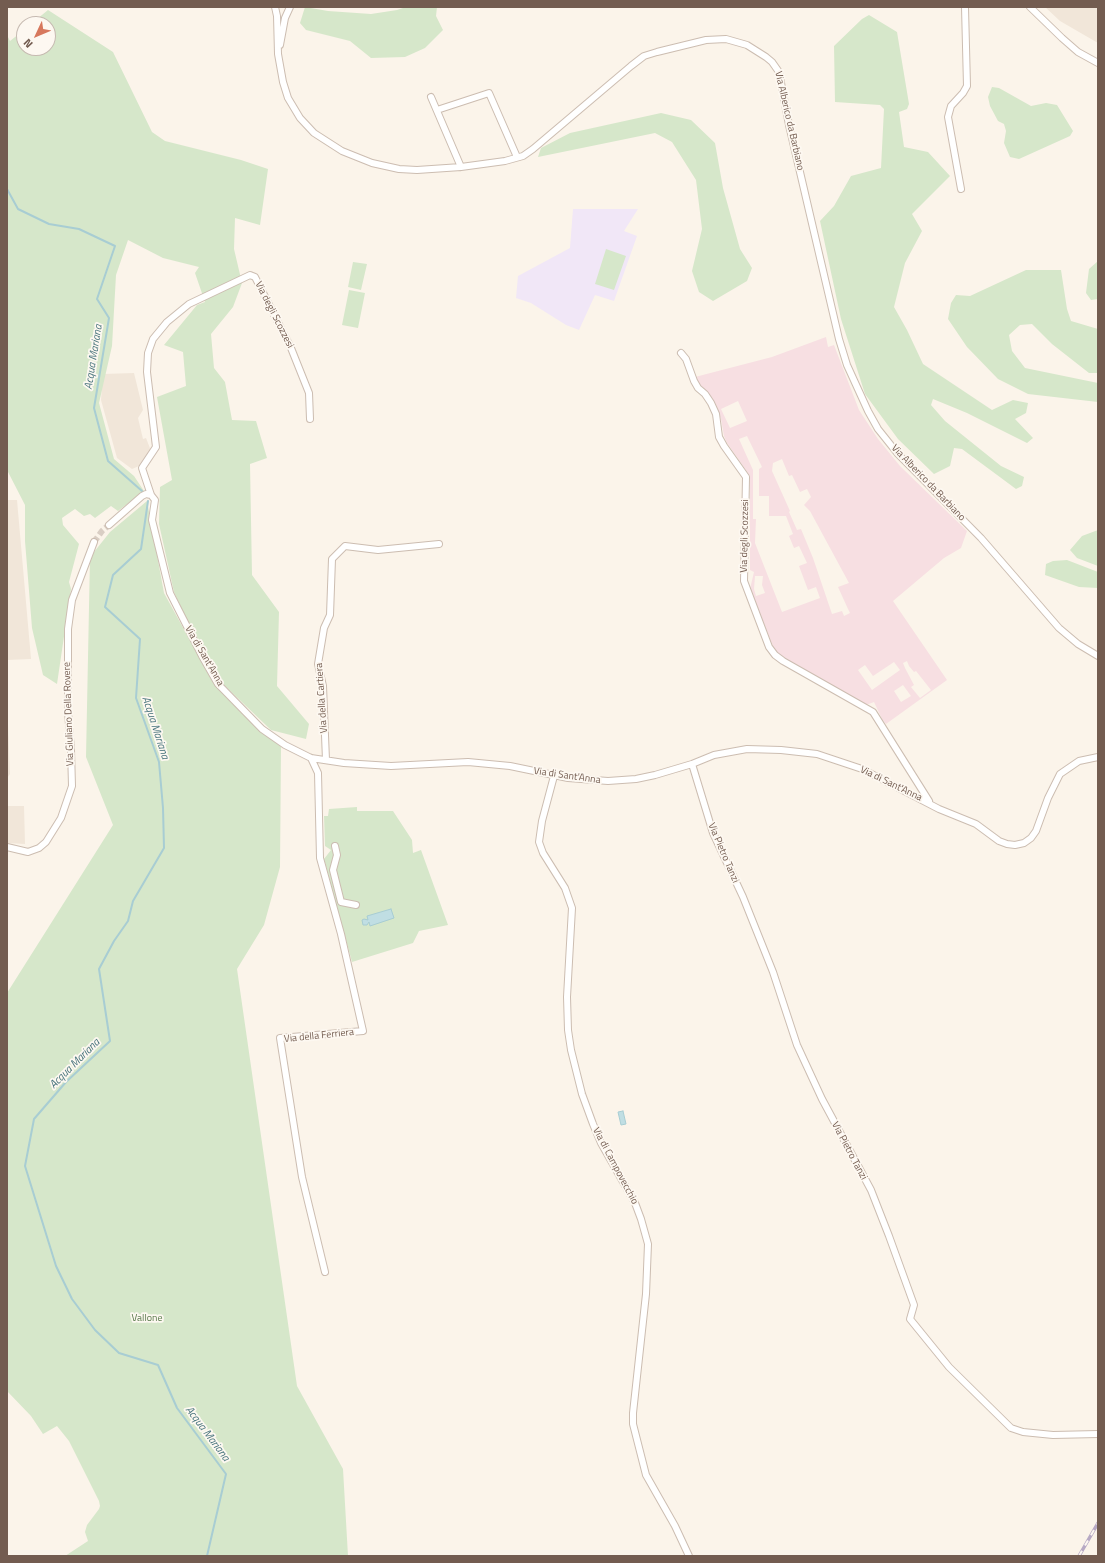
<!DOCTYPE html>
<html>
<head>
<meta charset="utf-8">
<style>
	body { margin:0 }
	#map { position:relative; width:1105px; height:1563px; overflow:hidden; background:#fbf4ea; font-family:"Titillium Web",sans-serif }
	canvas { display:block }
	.frame { position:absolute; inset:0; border:8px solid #735c50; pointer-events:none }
	.north { position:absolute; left:16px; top:16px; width:40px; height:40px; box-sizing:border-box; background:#fdf8f1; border:1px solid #c6bab1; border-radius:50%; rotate:226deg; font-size:11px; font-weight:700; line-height:16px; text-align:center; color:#735c50 }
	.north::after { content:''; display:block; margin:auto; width:14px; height:18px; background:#d7785d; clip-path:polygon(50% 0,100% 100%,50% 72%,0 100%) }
</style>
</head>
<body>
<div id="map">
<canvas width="1105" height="1563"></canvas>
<div class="frame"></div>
<div class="north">N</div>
</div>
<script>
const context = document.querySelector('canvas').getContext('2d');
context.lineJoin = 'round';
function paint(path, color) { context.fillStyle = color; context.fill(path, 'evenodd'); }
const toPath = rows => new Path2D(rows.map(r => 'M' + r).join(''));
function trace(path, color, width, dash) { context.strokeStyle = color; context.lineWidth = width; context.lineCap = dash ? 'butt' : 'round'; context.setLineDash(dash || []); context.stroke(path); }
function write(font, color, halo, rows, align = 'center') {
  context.font = font + ' "Titillium Web",sans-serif'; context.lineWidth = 3.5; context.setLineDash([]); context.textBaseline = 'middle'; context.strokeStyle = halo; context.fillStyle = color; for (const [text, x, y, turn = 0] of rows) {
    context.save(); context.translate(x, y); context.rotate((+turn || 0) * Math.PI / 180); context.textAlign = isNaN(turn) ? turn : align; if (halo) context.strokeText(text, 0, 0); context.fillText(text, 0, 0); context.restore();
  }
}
const residential = toPath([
	[1045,7,1098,7,1098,43,1060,21],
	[134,373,143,410,138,418,143,439,146,438,151,451,139,466,132,469,117,458,101,400,103,374],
	[7,500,17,500,31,659,7,660],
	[7,699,10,774,7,778],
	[7,806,24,806,25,844,7,843]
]);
const education = toPath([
	[573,209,638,209,624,231,637,236,614,301,595,295,579,330,566,325,531,303,516,298,518,276,570,248]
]);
const medical = toPath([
	[826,337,828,347,834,345,859,410,878,439,900,466,967,531,961,548,944,558,893,601,947,680,886,724,882,719,874,702,866,705,783,659,775,651,750,589,754,572,750,570,750,476,727,443,724,436,721,419,714,401,707,392,699,384,695,377,772,357],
	[738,401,747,421,730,428,721,409],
	[747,436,762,467,759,469,759,496,769,496,769,516,786,516,793,534,789,536,794,548,799,546,807,563,799,566,808,590,816,587,820,598,782,612,755,543,756,519,753,519,753,470,739,439],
	[782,459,789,476,792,475,800,492,807,489,811,497,804,505,810,511,849,583,838,587,848,609,850,613,844,616,842,611,832,614,813,558,801,529,797,530,789,512,790,511,772,471,773,463],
	[755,576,763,576,762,585,765,593,756,596,754,589],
	[907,661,909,666,914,672,916,671,931,690,920,698,911,687,914,685,905,668,903,663],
	[894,662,900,670,872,690,858,670,865,665,873,676],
	[903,685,911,696,901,702,894,691]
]);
const green = toPath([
	[305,7,328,11,371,14,397,10,406,7,437,7,436,16,443,30,425,48,405,57,371,58,350,41,306,30,300,23],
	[48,10,113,52,152,132,165,141,241,160,268,169,260,225,235,218,234,249,242,283,233,307,211,334,214,368,225,382,232,420,256,421,267,458,250,464,252,575,279,612,277,686,309,724,306,739,271,730,221,682,192,632,174,592,159,524,160,487,172,480,157,397,186,386,183,352,164,345,197,305,205,302,195,273,199,267,163,258,128,240,116,275,112,346,99,403,114,459,134,476,144,491,118,511,111,506,95,518,90,514,84,516,75,509,62,518,63,525,79,544,69,582,71,589,57,684,43,675,32,628,25,541,25,505,7,470,7,35,10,41,24,30,24,48,48,48,48,24,31,24],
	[869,15,897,32,909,104,907,109,899,112,904,147,928,152,950,176,912,214,922,231,905,263,894,307,907,330,923,364,992,410,1013,400,1028,403,1026,413,1015,419,1033,438,1027,443,967,413,933,399,931,405,945,421,1001,466,1024,477,1022,486,1016,489,962,449,954,448,950,466,934,474,898,439,865,394,841,319,820,221,834,206,851,176,881,168,884,109,880,105,835,102,834,46,862,19],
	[992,87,999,88,1031,106,1046,103,1057,105,1073,131,1070,136,1019,159,1010,157,1004,143,1006,131,1004,124,998,121,990,106,988,97],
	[661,113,691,120,715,143,723,188,740,249,752,268,747,281,713,301,699,292,692,271,702,229,696,180,672,142,655,133,538,157,541,148,570,133],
	[606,249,626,256,614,290,595,284],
	[1098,261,1098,299,1091,300,1086,293,1089,269],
	[353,262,367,264,361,290,348,287],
	[1026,270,1061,270,1067,309,1071,321,1098,329,1098,373,1089,373,1052,344,1032,324,1020,325,1009,335,1012,351,1025,368,1098,383,1098,402,1028,394,998,379,967,347,948,319,951,303,956,295,970,296],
	[349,290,365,293,358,328,342,325],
	[147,501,164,593,214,684,281,747,280,867,264,925,237,969,297,1386,343,1469,348,1556,65,1556,88,1541,85,1532,87,1525,99,1509,100,1506,99,1501,69,1441,57,1426,43,1434,31,1416,7,1391,7,993,113,825,86,757,90,557,110,532],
	[1098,530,1098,566,1077,558,1070,550,1082,536],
	[1067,560,1098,572,1098,588,1079,587,1045,575,1046,564,1053,561],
	[357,807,357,811,393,811,412,840,413,853,421,850,448,925,419,931,413,943,352,962,324,859,331,850,325,846,324,816,328,816,329,809]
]);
const water = toPath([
	[391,909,394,918,370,926,369,922,367,925,363,925,362,920,364,919,368,920,367,916,391,909],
	[623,1111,626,1124,621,1125,618,1112,623,1111]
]);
const stream = toPath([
	[7,189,18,209,49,224,79,229,115,246,97,299,109,318,94,408,108,461,142,491],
	[148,501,141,549,113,575,105,607,140,639,136,698,159,762,163,808,164,848,133,901,128,921,114,941,99,969,110,1041,66,1082,34,1119,25,1166,56,1266,72,1299,95,1330,119,1353,158,1365,177,1408,226,1474,207,1556]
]);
const streetTunnel = toPath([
	[94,542,102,531,109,525]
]);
const street = toPath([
	[275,7,277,16,278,54,283,82,288,98,300,118,314,133,342,151,372,163,399,169,417,170,461,167,505,161,523,156,533,149,631,66,644,56,657,52,706,40,726,39,747,45,766,57,772,62,779,72,789,125,839,339,847,365,868,411,878,429,898,454,981,538,1059,628,1078,644,1098,656],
	[1030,7,1062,38,1078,52,1098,63],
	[280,45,285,18,290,7],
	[431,97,461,167],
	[437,110,489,93,517,157],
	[961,189,948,117,951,106,963,93,967,86,965,7],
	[681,353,686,359,694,381,698,388,705,394,711,403,716,414,719,437,724,446,746,477,744,581,769,647,775,655,783,661,873,712,929,801],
	[310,419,309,393,291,348,255,277,250,275,189,304,167,322,153,339,148,353,147,372,156,447,142,468,151,495,155,500,152,520,170,593,202,656,218,684,262,729,285,745,311,758,344,763,391,766,468,762,510,766,568,778,608,781,636,779,655,775,692,764,714,755,747,749,781,750,817,754,862,769,939,809,976,824,999,841,1007,844,1015,845,1024,843,1031,838,1036,831,1048,798,1060,774,1079,761,1098,757],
	[109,525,142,496,146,494,151,495],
	[311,758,318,773,320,858,341,934,363,1031,280,1038,302,1177,325,1272],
	[326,760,323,686,318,664,324,628,330,615,332,559,345,546,378,550,439,544],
	[692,764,713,833,743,897,773,972,797,1045,822,1099,871,1190,889,1236,914,1305,910,1319,949,1367,1011,1428,1023,1432,1053,1435,1098,1434],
	[554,776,542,821,539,842,543,853,565,888,572,908,567,997,568,1030,571,1050,582,1094,593,1124,601,1143,635,1203,641,1219,648,1244,646,1294,633,1413,633,1424,646,1475,675,1526,689,1556],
	[335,846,337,855,333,870,341,902,356,905],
	[7,847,28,852,39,848,46,842,61,818,72,786,71,750,68,712,68,629,72,600,94,542]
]);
const rail = toPath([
	[1079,1556,1098,1523]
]);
const streetNames = [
	["Via Alberico da Barbiano",789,121,77],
	["Via degli Scozzesi",274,315,63],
	["Via Alberico da Barbiano",928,483,46],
	["Via degli Scozzesi",745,536,-89],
	["Via di Sant'Anna",204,656,60],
	["Via della Cartiera",322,698,-94],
	["Via Giuliano Della Rovere",69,714,-92],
	["Via di Sant'Anna",567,776,8],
	["Via di Sant'Anna",891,784,26],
	["Via Pietro Tanzi",723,853,67],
	["Via della Ferriera",319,1036,-6],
	["Via Pietro Tanzi",849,1151,62],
	["Via di Campovecchio",615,1166,62]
];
const parkNames = [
	["Vallone",147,1319]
];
const waterNames = [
	["Acqua Mariana",94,357,-81],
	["Acqua Mariana",155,728,72],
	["Acqua Mariana",75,1064,-45],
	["Acqua Mariana",207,1434,53]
];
paint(residential, '#f1e6d9');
paint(education, '#f1e7f7');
paint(medical, '#f7dfe2');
paint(green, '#d6e7ca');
paint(water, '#c0dee3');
trace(water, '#a8cdd3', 1);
trace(stream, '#a8cdd3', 2);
trace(streetTunnel, '#d9cec4', 6, [6, 3]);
trace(street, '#ccbdb1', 8);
trace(street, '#fff', 6);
trace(rail, '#b7a9c4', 3.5);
trace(rail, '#fdf8f1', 2, [6]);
write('10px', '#735c50', '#fdf8f1', streetNames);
write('10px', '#577849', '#fdf8f1', parkNames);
write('italic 11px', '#48747d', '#fdf8f1', waterNames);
</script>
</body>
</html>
